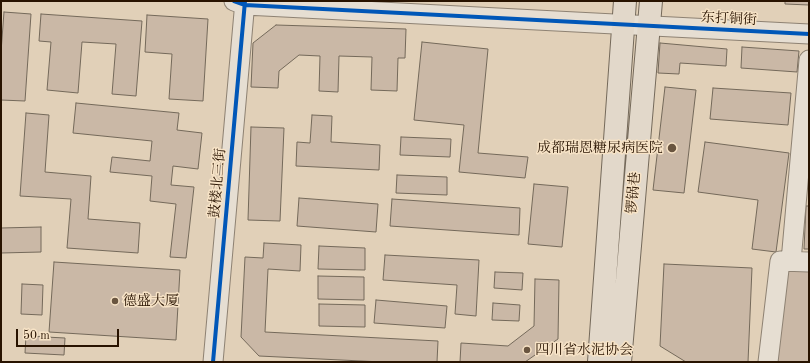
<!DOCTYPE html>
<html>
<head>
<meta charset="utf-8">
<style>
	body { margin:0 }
	#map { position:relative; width:810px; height:363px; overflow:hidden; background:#e1d0b8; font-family:"Old Standard TT",serif }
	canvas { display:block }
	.frame { position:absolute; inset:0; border:2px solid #281300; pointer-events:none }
	.scale { position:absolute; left:16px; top:329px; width:103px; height:18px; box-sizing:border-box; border:2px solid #281300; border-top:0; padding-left:5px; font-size:12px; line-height:14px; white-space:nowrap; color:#281300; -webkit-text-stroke:3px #f7e3c6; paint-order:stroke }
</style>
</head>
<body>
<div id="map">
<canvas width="810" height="363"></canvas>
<div class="frame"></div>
<div class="scale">50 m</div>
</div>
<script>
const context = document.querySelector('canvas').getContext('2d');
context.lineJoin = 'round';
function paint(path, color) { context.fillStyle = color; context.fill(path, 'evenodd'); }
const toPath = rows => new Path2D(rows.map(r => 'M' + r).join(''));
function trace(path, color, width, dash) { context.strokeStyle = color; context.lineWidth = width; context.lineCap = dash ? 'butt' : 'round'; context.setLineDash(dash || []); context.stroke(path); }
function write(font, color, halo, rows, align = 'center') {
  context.font = font + ' "Old Standard TT","Noto Serif SC",serif'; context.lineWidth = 3; context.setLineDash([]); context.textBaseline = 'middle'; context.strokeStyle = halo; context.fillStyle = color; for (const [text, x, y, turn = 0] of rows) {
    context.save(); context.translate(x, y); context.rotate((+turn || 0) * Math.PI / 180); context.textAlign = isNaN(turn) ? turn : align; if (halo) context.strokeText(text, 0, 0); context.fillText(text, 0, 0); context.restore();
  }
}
const building = toPath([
	[785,1,809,1,809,5,785,4,785,1],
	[4,12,31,14,25,101,1,100,1,52,4,12],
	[41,14,142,21,136,96,112,94,116,44,82,42,78,93,47,90,51,42,39,41,41,14],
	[147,15,208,19,203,101,169,99,172,54,145,52,147,15],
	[276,25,406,29,405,58,398,58,397,91,371,90,372,57,339,56,338,92,319,91,320,56,299,55,279,71,278,88,251,87,253,43,276,25],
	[422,42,488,49,478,153,528,157,525,178,459,172,464,125,414,120,422,42],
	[660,43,727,49,726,66,680,63,679,74,658,73,660,43],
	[742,47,799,51,797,72,741,68,742,47],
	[665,87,696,90,684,193,653,190,665,87],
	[713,88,791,93,788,125,710,119,713,88],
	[76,103,179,113,177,130,202,133,198,169,173,166,171,185,194,187,186,258,170,257,176,204,150,201,152,176,110,172,112,157,150,161,152,141,73,133,76,103],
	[26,113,49,115,45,172,91,176,88,219,140,223,138,253,67,248,71,199,20,196,26,113],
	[312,115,332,116,331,142,380,145,379,170,296,166,297,142,310,143,312,115],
	[251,127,284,128,280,221,248,220,251,127],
	[401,137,451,139,450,157,400,155,401,137],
	[705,142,789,153,776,252,752,249,758,200,698,192,705,142],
	[397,175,447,177,447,195,396,193,397,175],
	[534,184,568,187,562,247,528,244,534,184],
	[299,198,378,204,376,232,297,226,299,198],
	[392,199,520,208,519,235,390,226,392,199],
	[806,206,809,206,809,249,804,249,806,206],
	[41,227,41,252,1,253,1,228,41,227],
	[264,243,301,245,300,271,268,269,265,332,438,341,437,362,382,362,259,356,241,337,245,257,263,258,264,243],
	[319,246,365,248,365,270,318,269,319,246],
	[385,255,479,260,476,316,455,314,457,285,383,280,385,255],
	[54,262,180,270,176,340,49,332,54,262],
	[664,264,752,268,748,362,686,362,660,346,664,264],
	[781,266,809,268,809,362,774,362,781,266],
	[495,272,523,273,522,290,494,288,495,272],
	[318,276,364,277,364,300,318,299,318,276],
	[535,279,559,280,558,339,525,362,460,362,461,343,508,346,534,326,535,279],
	[22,284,43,285,42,315,21,314,22,284],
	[376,300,447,306,445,328,374,323,376,300],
	[493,303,520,305,519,321,492,320,493,303],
	[319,304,365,305,365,327,319,326,319,304],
	[26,336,65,338,64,355,25,353,26,336]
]);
const minor = toPath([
	[234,1,245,5,809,34],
	[791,261,809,60],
	[213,362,245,1],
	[768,362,780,261,809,262]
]);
const major = toPath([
	[599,362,625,1],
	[620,362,651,1]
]);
const cycleway = toPath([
	[234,1,245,5,809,34],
	[213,362,245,1]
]);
const markers = [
	[672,148,5,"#695540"],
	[115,301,4,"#695540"],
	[527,350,4,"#695540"]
];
const streetNames = [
	["东打铜街",729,19,3],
	["鼓楼北三街",218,183,-85],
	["锣锅巷",634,193,-85]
];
const poiNames = [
	["成都瑞恩糖尿病医院",663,148,"right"],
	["德盛大厦",123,301],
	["四川省水泥协会",535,350]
];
paint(building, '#cab8a6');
trace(building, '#74695a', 1);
trace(minor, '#8e8273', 21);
trace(major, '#74695a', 24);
trace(minor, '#e6ded2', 19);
trace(major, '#e2d8ca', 22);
trace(cycleway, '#0057b8', 4);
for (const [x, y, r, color] of markers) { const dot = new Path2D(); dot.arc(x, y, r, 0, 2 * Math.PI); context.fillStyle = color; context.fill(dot); trace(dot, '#f7e3c6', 1.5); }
write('14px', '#281300', '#f7e3c6', streetNames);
write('14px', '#281300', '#f7e3c6', poiNames, 'left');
</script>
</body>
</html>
